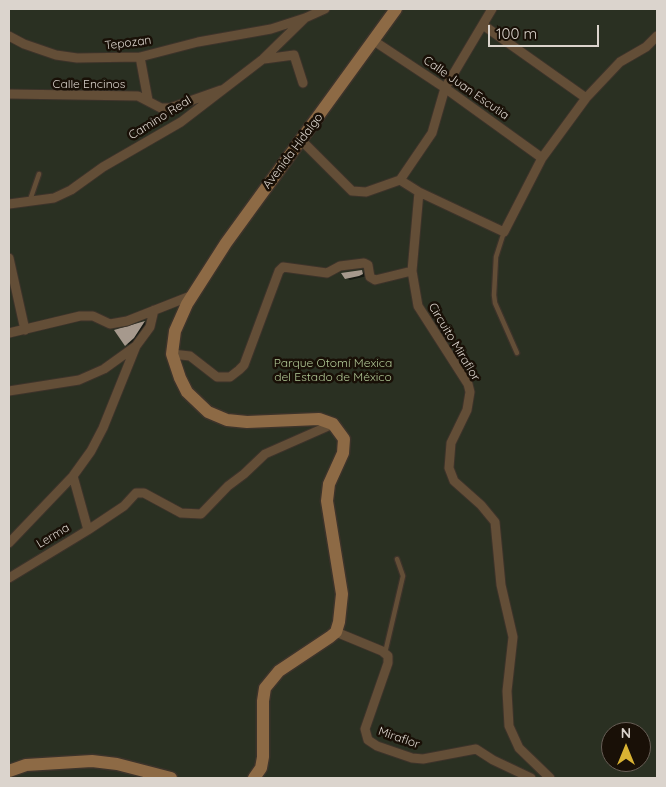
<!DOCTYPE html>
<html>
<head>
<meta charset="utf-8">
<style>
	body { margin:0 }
	#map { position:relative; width:666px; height:787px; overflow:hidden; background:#22190f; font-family:Quicksand,sans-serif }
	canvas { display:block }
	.frame { position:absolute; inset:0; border:10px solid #dbd4cd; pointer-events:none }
	.north { position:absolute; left:601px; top:722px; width:50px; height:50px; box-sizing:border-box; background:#191007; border:1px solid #675e56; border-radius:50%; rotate:0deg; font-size:14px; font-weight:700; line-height:20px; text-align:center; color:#dbd4cd }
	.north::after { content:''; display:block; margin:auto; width:18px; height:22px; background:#dab333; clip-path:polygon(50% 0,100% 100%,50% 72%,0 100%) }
	.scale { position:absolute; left:488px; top:25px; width:111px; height:22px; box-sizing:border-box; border:2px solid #dbd4cd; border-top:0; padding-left:6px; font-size:15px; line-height:18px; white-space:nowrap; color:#dbd4cd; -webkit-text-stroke:4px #191007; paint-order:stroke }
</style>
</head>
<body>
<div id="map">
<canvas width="666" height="787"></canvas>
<div class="frame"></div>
<div class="north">N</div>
<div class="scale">100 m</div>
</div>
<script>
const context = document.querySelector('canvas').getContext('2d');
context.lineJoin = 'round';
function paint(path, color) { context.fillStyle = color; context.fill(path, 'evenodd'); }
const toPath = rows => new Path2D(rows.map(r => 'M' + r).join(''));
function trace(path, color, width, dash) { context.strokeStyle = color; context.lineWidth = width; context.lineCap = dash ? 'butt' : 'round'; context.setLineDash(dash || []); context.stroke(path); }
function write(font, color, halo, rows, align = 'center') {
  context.font = font + ' Quicksand,sans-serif'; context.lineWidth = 5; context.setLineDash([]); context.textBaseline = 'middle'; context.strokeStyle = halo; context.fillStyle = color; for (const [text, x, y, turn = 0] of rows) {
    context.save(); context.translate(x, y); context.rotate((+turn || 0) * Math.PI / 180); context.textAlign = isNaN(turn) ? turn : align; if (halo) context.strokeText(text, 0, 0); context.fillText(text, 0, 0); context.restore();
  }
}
const green = toPath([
	[9,9,657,9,657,778,9,778],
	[611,732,641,732,641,762,611,762]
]);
const shadow = toPath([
	[362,271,367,276,350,280,346,278],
	[145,322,148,324,130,347,116,330]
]);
const building = toPath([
	[362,270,363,274,359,276,345,279,341,273],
	[145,321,134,338,125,346,114,330]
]);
const service = toPath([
	[30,200,39,174],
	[504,232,496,257,494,295,495,303,517,353],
	[385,653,403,576,397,559]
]);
const minor = toPath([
	[483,25,586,98],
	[9,36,24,44,56,55,77,58,140,57,198,42,271,29,305,18,325,9],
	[374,41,445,88,542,158],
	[140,57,148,100],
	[264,59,294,55,303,83],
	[9,94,138,96,161,108,170,108,221,90],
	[300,139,352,191,366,192,400,180,419,192,504,232,542,158,586,98,620,62,646,47,657,36],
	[400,180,432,133,445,88,492,9],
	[419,192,412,271,418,306,468,384,470,392,467,410,451,443,449,468,454,481,481,505,495,522,501,585,513,637,507,691,509,726,519,748,550,778],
	[9,204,54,198,71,190,103,167,181,122,263,59,305,18],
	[9,258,25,330],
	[9,333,80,316,93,316,110,324,127,321,193,295],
	[172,354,190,356,217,377,230,377,239,370,244,365,279,271,283,267,327,273,340,266,364,263,368,265,370,277,375,280,412,271],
	[9,391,79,380,104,369,136,346,150,327,154,310],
	[88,530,124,506,136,493,144,493,181,513,201,514,228,486,244,474,265,454,333,424],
	[9,543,73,476,91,451,103,428,136,346],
	[9,578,88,530,73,476],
	[336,632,382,651,388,656,388,663,365,729,368,740,377,746,412,758,423,759,476,749,493,760,531,778]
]);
const secondary = toPath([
	[9,771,26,765,92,761,117,764,171,778],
	[254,778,261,768,263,757,263,701,265,688,279,671,330,637,336,632,339,622,342,594,327,501,329,484,343,453,344,439,333,424,319,419,247,422,227,420,208,412,187,392,180,378,172,354,175,331,187,304,226,243,396,9]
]);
const streetNames = [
	["Tepozan",128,43,-7],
	["Calle Encinos",89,84],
	["Calle Juan Escutia",466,88,35],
	["Camino Real",160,118,-32],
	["Avenida Hidalgo",293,151,-53],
	["Circuito Miraflor",454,342,59],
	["Lerma",53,536,-31],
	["Miraflor",399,738,19]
];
const parkNames = [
	["Parque Otomí Mexica",333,363],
	["del Estado de México",333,377]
];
paint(green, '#2a3022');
paint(shadow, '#0007');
paint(building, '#a6998d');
trace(service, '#3c332a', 7);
trace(minor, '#3c332a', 11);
trace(secondary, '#3c332a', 15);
trace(service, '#634e37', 4.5);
trace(minor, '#634e37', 9);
trace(secondary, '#8d6a45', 12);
write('12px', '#dbd4cd', '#191007', streetNames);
write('12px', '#b1c896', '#191007', parkNames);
</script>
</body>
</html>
